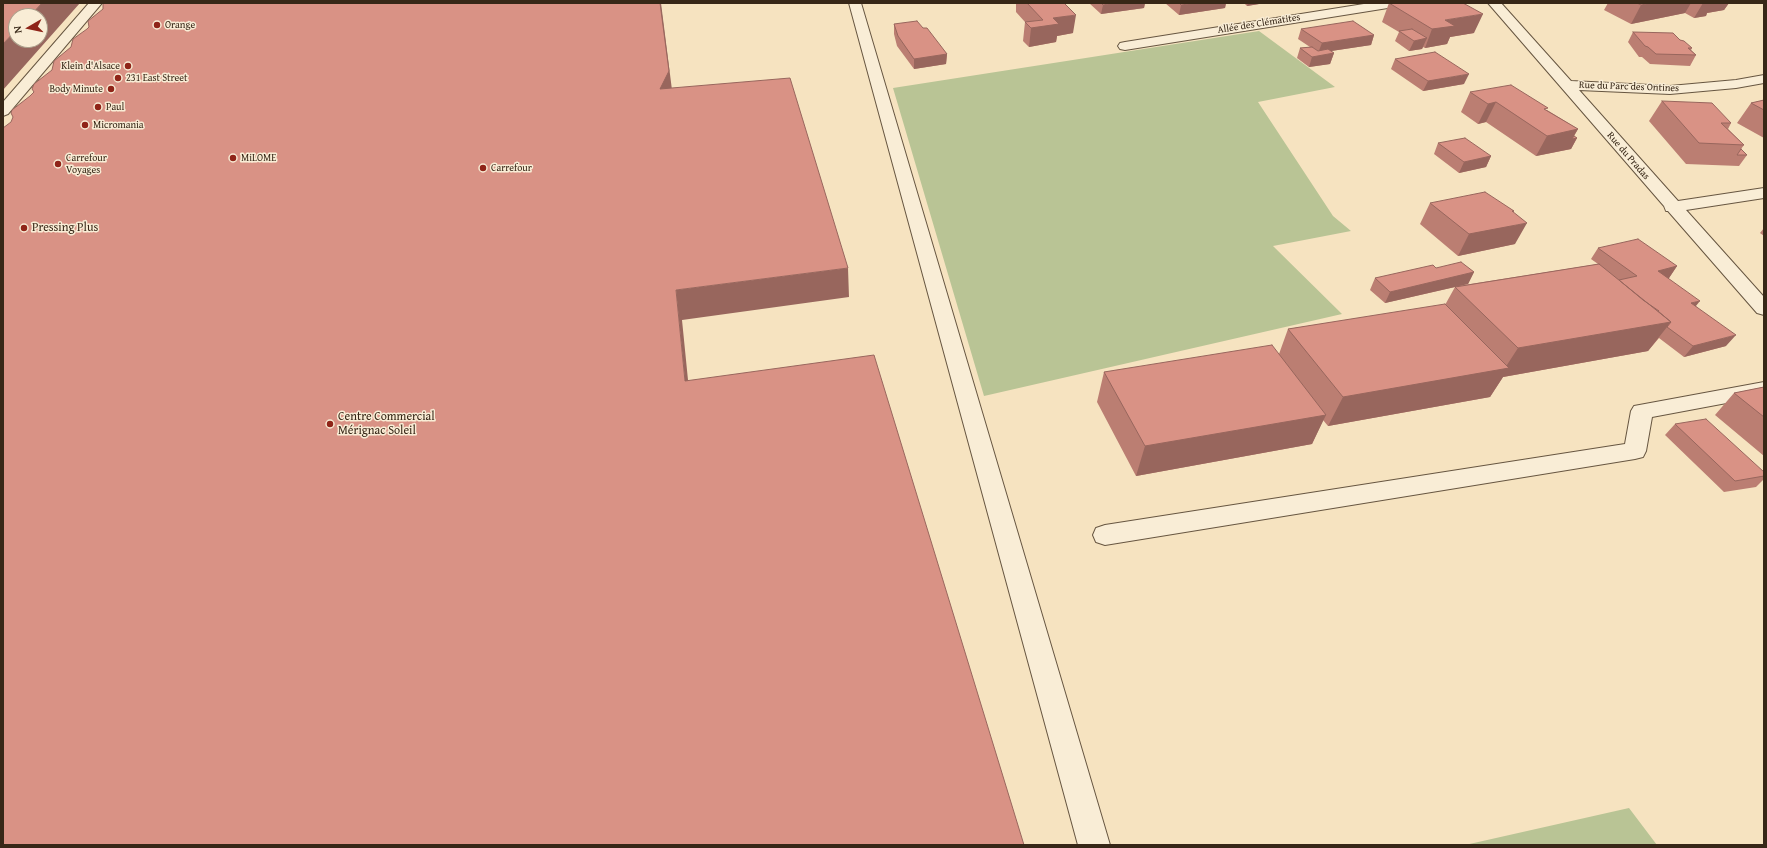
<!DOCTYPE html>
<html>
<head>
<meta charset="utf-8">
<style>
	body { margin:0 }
	#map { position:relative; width:1767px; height:848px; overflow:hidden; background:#f6e3c0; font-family:"Gentium Book Plus",serif }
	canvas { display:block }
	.frame { position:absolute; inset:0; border:4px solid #372717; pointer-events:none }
	.north { position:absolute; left:8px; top:8px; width:40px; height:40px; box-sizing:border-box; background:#f9edd6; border:1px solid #ab9e8a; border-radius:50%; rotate:261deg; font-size:11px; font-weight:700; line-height:16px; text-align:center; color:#372717 }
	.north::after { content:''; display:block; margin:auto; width:14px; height:18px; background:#8f2418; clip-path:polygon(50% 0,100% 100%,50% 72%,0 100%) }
</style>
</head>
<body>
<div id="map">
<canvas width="1767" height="848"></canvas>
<div class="frame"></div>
<div class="north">N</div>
</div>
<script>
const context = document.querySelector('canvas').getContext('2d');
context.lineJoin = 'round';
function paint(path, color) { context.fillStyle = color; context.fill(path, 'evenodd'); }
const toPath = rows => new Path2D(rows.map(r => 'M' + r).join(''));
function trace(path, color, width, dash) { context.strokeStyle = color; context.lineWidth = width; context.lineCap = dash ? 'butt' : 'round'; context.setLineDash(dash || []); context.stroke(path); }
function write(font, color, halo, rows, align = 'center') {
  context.font = font + ' "Gentium Book Plus",serif'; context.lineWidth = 3; context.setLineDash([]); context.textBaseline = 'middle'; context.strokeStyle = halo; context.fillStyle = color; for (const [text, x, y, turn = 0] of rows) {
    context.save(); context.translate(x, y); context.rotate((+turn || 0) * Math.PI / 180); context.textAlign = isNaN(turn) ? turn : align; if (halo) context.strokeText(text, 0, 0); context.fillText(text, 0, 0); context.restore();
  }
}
const green = toPath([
	[1259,31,1335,87,1258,102,1333,216,1351,231,1273,246,1342,314,984,396,893,88],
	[1629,808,1657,845,1465,845]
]);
const lane = toPath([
	[89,3,102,3,8,114,3,116,3,102,89,3],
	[849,3,861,3,1110,845,1078,845,849,3],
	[1764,382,1764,396,1652,417,1646,451,1643,457,1635,459,1105,545,1096,542,1093,535,1096,528,1105,525,1625,444,1631,411,1634,406,1764,382]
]);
const street = toPath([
	[1370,3,1400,3,1399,6,1394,7,1125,50,1120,49,1118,46,1120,43,1125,42,1370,3],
	[1488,3,1501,3,1571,81,1670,86,1736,80,1764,75,1764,83,1736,88,1670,94,1579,90,1678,201,1764,188,1764,198,1686,210,1764,297,1764,315,1757,313,1668,211,1666,211,1664,206,1488,3]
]);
const wall = toPath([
	[1016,3,1064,3,1073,33,1057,36,1056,42,1029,47,1023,41,1025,22,1016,12],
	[1089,3,1145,3,1144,8,1101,14],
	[1165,3,1226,3,1225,8,1179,15],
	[1244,3,1265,3,1247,6],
	[1389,3,1474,33,1450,37,1447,44,1425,48,1423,47,1422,49,1409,51,1395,41,1399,32,1382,22],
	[1608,3,1729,3,1724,10,1707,13,1706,16,1694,18,1685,13,1631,24,1604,10],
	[894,24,923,28,947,54,946,64,914,69,897,46,894,34],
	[1301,29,1374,35,1371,45,1331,51,1334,53,1330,64,1309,67,1297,58,1300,48,1310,47,1298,39],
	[1633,32,1680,40,1692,48,1691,50,1696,55,1690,66,1650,64,1642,57,1639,57,1628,42],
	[1395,59,1464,84,1423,91,1391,69],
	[1470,92,1547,110,1578,129,1574,136,1577,138,1571,149,1536,156,1486,122,1478,124,1461,112],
	[1764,100,1764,138,1737,123,1751,103],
	[1662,101,1731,123,1728,129,1744,145,1741,149,1747,155,1739,166,1686,164,1649,121],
	[1438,143,1491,156,1486,167,1459,173,1434,154],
	[1430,203,1514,211,1513,212,1515,244,1458,256,1420,224],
	[1764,228,1764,236,1760,233],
	[1598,248,1677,266,1669,278,1668,278,1696,306,1726,346,1684,357,1659,338,1648,351,1503,377,1490,397,1328,426,1323,420,1312,444,1136,476,1097,402,1104,372,1279,354,1288,329,1445,305,1455,287,1385,303,1370,290,1375,278,1436,268,1474,272,1468,284,1458,286,1598,264,1591,259],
	[1764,387,1764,456,1715,415,1734,393],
	[1675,424,1764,472,1764,479,1756,487,1724,492,1665,435]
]);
const shadedWall = toPath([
	[42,3,80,3,3,90,3,44,16,30,16,40,40,40,40,16,30,16],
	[660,3,661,3,673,98,660,89],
	[1114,3,1145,3,1144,8,1101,14,1103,5],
	[1196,3,1226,3,1225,8,1179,15,1181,5],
	[1248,3,1265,3,1247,6],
	[1652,3,1691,3,1685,13,1631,24,1641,5],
	[1703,3,1729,3,1724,10,1707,13,1706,16,1694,18],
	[1483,14,1474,33,1450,37,1447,44,1425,48,1432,29,1445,20],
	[1076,15,1073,33,1057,36,1056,42,1029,47,1031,28,1053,18],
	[1374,35,1371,45,1318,53,1322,43],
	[1427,38,1422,49,1409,51,1414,41],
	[1334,53,1330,64,1309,67,1312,57],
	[947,54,946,64,914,69,914,59],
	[1469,74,1464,84,1423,91,1428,81],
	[1496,102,1486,122,1478,124,1488,104],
	[1578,129,1572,139,1577,138,1571,149,1536,156,1547,136],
	[1491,156,1486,167,1459,173,1464,162],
	[1512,211,1514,211,1505,227,1527,223,1515,244,1458,256,1469,234],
	[1677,266,1669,278,1650,282,1658,271],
	[848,268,849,297,682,320,691,410,685,381,676,290],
	[1474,272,1468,284,1385,303,1390,292],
	[1700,301,1691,312,1691,303],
	[1671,322,1648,351,1503,377,1490,397,1328,426,1343,397,1505,368,1518,348],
	[1736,335,1726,346,1684,357,1693,346],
	[1326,415,1312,444,1136,476,1145,446]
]);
const building = toPath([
	[3,3,42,3,30,16,16,16,16,30,3,44,3,3],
	[104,3,660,3,669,71,660,89,790,78,848,268,676,290,685,381,874,355,1024,845,3,845,3,128,11,122,13,117,11,113,12,110,30,96,34,92,32,89,34,84,52,70,54,61,71,47,73,39,87,29,89,27,88,21,103,9,103,4,104,3],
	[1027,3,1064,3,1076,15,1053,18,1059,24,1031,28,1025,22,1043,20,1027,3],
	[1101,3,1114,3,1103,5,1101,3],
	[1179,3,1196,3,1181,5,1179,3],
	[1389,3,1463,3,1483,14,1445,20,1455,26,1432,29,1389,3],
	[1637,3,1652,3,1641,5,1637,3],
	[917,21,923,28,927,28,947,54,914,59,898,36,894,24,917,21],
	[1353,21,1374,35,1322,43,1301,29,1353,21],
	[1412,29,1427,38,1414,41,1399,31,1412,29],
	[1633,32,1673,33,1680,40,1684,41,1692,48,1688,48,1696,55,1656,54,1648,47,1645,46,1633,32],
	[1312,47,1318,51,1328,49,1334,53,1312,57,1300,48,1312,47],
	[1435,52,1469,74,1428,81,1395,59,1435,52],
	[1511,85,1548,108,1544,109,1578,129,1547,136,1496,102,1488,104,1470,92,1511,85],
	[1764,100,1764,110,1751,103,1764,100],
	[1662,101,1712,103,1731,123,1721,123,1744,145,1699,143,1662,101],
	[1574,136,1577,138,1572,139,1574,136],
	[1465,138,1491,156,1464,162,1438,143,1465,138],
	[1741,149,1747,155,1737,155,1741,149],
	[1485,192,1514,211,1512,211,1527,223,1469,234,1430,203,1485,192],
	[1638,239,1677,266,1658,271,1700,301,1691,303,1736,335,1693,346,1667,327,1671,322,1658,311,1659,311,1643,300,1619,280,1637,276,1598,248,1638,239],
	[1461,262,1474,272,1390,292,1375,278,1433,265,1436,268,1461,262],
	[1599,264,1671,322,1518,348,1455,287,1599,264],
	[1445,304,1509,368,1343,397,1288,329,1445,304],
	[1272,345,1326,415,1145,446,1104,372,1272,345],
	[1764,387,1764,417,1734,393,1764,387],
	[1706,419,1764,472,1764,476,1735,481,1675,424,1706,419]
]);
const markers = [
	[157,25,4,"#8f2418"],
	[128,66,4,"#8f2418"],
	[118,78,4,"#8f2418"],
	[111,89,4,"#8f2418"],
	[98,107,4,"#8f2418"],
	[85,125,4,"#8f2418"],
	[233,158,4,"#8f2418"],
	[58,164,4,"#8f2418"],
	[483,168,4,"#8f2418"],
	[24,228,4,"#8f2418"],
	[330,424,4,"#8f2418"]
];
const farStreetnames = [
	["Allée des Clématites",1259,24,-9],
	["Rue du Parc des Ontines",1629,87,2],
	["Rue du Pradas",1628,156,49]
];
const farPoinames = [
	["Orange",165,25],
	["Klein d'Alsace",120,66,"right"],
	["231 East Street",126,78],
	["Body Minute",103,89,"right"],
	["Paul",106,107],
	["Micromania",93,125],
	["Carrefour",66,158],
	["Voyages",66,170],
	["MiLOME",241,158],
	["Carrefour",491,168]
];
const poiNames = [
	["Pressing Plus",32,228],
	["Centre Commercial",338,417],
	["Mérignac Soleil",338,431]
];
paint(green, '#b9c495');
trace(lane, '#675641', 2);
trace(street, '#675641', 2);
paint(lane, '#f9edd6');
paint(street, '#f9edd6');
paint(wall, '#bb7e72');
paint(shadedWall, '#98665d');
paint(building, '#d99285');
trace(building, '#98665d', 1);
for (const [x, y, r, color] of markers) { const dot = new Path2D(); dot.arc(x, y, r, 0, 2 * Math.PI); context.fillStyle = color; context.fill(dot); trace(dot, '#f9edd6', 1.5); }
write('10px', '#372717', '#f9edd6', farStreetnames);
write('10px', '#372717', '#f9edd6', farPoinames, 'left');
write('12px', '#372717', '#f9edd6', poiNames, 'left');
</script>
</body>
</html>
